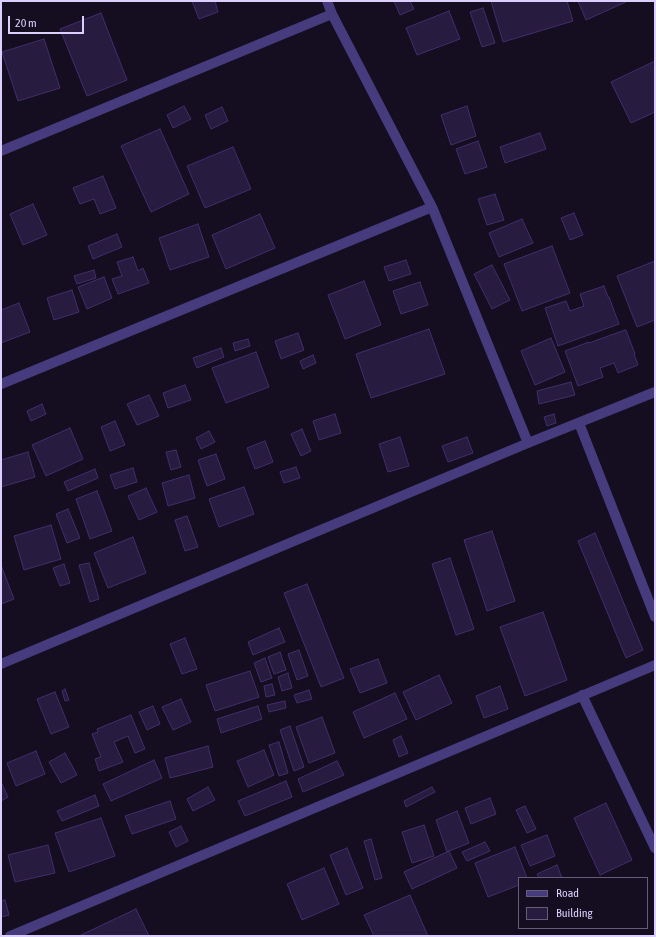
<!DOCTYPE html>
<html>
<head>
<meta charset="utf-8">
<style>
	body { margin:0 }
	#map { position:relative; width:656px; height:937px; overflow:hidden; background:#140e20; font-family:"Asap Condensed",sans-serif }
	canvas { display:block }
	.frame { position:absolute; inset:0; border:2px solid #dbd0fd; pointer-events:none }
	.legend { position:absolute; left:518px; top:877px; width:130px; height:52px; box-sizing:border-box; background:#140e20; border:1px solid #645c78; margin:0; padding:5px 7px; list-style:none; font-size:12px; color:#dbd0fd }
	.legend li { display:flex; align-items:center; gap:8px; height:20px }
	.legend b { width:20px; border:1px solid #645c78 }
	.scale { position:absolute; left:8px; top:16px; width:76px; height:18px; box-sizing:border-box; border:2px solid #dbd0fd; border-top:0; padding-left:5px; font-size:12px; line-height:14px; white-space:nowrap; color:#dbd0fd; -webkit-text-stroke:3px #140e20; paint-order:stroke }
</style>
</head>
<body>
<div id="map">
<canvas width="656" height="937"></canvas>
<div class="frame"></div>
<ul class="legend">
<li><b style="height:5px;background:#463b7d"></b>Road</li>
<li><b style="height:11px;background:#271b40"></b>Building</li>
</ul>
<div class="scale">20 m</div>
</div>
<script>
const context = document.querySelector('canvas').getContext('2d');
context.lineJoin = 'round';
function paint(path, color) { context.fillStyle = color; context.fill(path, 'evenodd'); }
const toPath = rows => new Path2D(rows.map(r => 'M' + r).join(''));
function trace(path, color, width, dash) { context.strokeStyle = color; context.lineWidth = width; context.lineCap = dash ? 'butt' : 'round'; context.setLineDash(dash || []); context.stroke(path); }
const building = toPath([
	[192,1,215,1,218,12,199,19,192,1],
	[394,1,410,1,414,9,400,15,394,1],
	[491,1,567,1,573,21,503,42,491,1],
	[578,1,628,1,586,20,578,1],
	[483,8,495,43,482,47,470,12,483,8],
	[449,11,460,39,417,55,406,28,449,11],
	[101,13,127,80,87,96,60,29,101,13],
	[44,39,60,88,18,101,2,52,44,39],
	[655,61,655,112,631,123,611,82,655,61],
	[184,106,191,119,173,128,167,115,184,106],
	[467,106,476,136,451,145,441,115,467,106],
	[222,107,228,121,211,129,205,115,222,107],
	[160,129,189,194,151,212,121,146,160,129],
	[540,133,546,149,505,163,500,147,540,133],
	[478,141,487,167,465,174,456,149,478,141],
	[233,147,251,189,205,208,187,166,233,147],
	[103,176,116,208,100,214,94,199,80,204,73,188,103,176],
	[495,194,504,220,487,225,478,199,495,194],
	[33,204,47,235,23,245,10,214,33,204],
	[574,213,583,235,570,240,561,218,574,213],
	[260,214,275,248,226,269,212,235,260,214],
	[522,219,533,243,499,257,489,233,522,219],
	[198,224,209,257,170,270,159,238,198,224],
	[117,234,122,247,93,259,88,246,117,234],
	[552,246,570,293,522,311,504,264,552,246],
	[133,257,138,271,143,268,149,283,118,294,112,279,122,276,117,262,133,257],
	[406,260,411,274,389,281,384,267,406,260],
	[655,261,655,320,637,327,617,276,655,261],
	[492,265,510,300,492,309,474,274,492,265],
	[94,270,96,278,77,284,74,276,94,270],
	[104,277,112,298,87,309,78,287,104,277],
	[364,281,381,325,345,339,328,295,364,281],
	[420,282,428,305,401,314,393,291,420,282],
	[604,286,608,297,609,297,619,324,558,346,545,308,566,301,570,311,584,306,580,294,604,286],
	[72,290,79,312,54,320,47,298,72,290],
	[19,303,30,332,1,343,1,310,19,303],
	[429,329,445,374,371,398,356,354,429,329],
	[625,330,626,330,635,354,634,354,638,365,618,373,614,363,600,368,603,377,578,386,565,351,589,342,589,343,625,330],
	[298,333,304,350,281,359,275,341,298,333],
	[551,338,565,372,535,385,521,351,551,338],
	[248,339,250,346,235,351,233,343,248,339],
	[221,348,224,357,197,368,193,358,221,348],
	[256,352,269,387,226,403,212,368,256,352],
	[313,355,316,363,303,369,300,361,313,355],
	[571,382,575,395,539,404,537,391,571,382],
	[185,385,191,400,168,408,163,393,185,385],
	[149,395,159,416,137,425,127,404,149,395],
	[42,404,46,414,31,421,27,411,42,404],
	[335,414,341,433,319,440,313,421,335,414],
	[554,414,556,423,547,426,544,417,554,414],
	[115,421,125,445,110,451,101,427,115,421],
	[70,428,83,459,46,476,32,445,70,428],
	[302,429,311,451,301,456,291,434,302,429],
	[209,431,215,442,201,449,196,438,209,431],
	[400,437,409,466,388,472,379,444,400,437],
	[467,437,473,453,448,462,442,446,467,437],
	[265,441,273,462,255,469,247,448,265,441],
	[176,450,181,467,171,470,166,452,176,450],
	[28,452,35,477,1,487,1,460,28,452],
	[216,454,225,479,207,486,198,460,216,454],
	[296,467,300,478,284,483,280,472,296,467],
	[133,468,137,482,115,489,110,475,133,468],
	[95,469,98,478,68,491,64,482,95,469],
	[189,475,195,498,168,506,162,483,189,475],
	[244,487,254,514,219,527,209,499,244,487],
	[146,488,157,512,139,520,128,496,146,488],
	[97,491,112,531,90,539,76,499,97,491],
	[68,509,80,538,67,543,56,514,68,509],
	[187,516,198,547,185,551,175,520,187,516],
	[51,525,61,559,24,570,14,536,51,525],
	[492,531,515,601,487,611,464,540,492,531],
	[595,533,643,650,626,658,578,541,595,533],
	[133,537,146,573,108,588,94,553,133,537],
	[450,558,474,629,456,635,432,564,450,558],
	[89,563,99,599,90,602,79,565,89,563],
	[64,564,70,583,60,586,53,568,64,564],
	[1,565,14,599,1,604,1,565],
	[307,584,344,678,321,687,284,593,307,584],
	[543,612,567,680,525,696,500,627,543,612],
	[279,628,285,642,253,655,248,642,279,628],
	[185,638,197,669,182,674,170,644,185,638],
	[299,650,308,676,297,680,288,654,299,650],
	[280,652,286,670,274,674,268,657,280,652],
	[265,658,272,678,261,682,254,663,265,658],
	[378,659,387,683,360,693,350,669,378,659],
	[250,671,259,697,215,711,206,685,250,671],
	[288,673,292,688,282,691,278,677,288,673],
	[439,675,452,703,416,720,403,692,439,675],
	[272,684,275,695,266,697,264,686,272,684],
	[500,686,508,709,484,718,476,696,500,686],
	[65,689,69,700,65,701,62,691,65,689],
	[309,690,312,699,297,703,294,695,309,690],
	[55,692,69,727,51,734,37,699,55,692],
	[395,693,407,719,364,738,353,712,395,693],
	[181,699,191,722,173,730,162,707,181,699],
	[285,701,286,708,269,712,267,705,285,701],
	[153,706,160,724,147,730,139,712,153,706],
	[258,706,262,719,221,733,217,719,258,706],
	[131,715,145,749,135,753,128,736,114,742,123,762,99,771,95,759,101,757,92,734,98,732,97,729,131,715],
	[322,717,335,753,309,763,296,727,322,717],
	[290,726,304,767,294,771,280,730,290,726],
	[401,736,408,753,399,757,393,740,401,736],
	[279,742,288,773,279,776,269,745,279,742],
	[208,746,213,767,170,778,165,758,208,746],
	[264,750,274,775,248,787,237,761,264,750],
	[36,751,45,774,16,786,7,763,36,751],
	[65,753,77,775,61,783,49,762,65,753],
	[154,760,162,778,111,801,103,784,154,760],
	[337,761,344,775,303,792,298,779,337,761],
	[286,781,292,797,245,816,238,801,286,781],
	[1,782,8,797,1,801,1,782],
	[208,787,215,800,193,811,187,799,208,787],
	[432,787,435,792,406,807,404,801,432,787],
	[95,795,99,806,62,821,57,811,95,795],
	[490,798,496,814,471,824,465,808,490,798],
	[170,801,176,819,132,834,125,816,170,801],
	[606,803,632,860,600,875,574,818,606,803],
	[525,806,536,829,527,833,516,810,525,806],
	[457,811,469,843,447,852,436,820,457,811],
	[101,818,115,856,69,872,55,833,101,818],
	[424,825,434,856,412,863,402,832,424,825],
	[181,826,188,841,176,847,169,832,181,826],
	[547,835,555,856,530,866,521,845,547,835],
	[371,839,382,878,375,880,364,841,371,839],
	[485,842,490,851,467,861,462,852,485,842],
	[48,845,55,873,15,882,8,855,48,845],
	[515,847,527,878,519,878,519,885,488,897,475,863,515,847],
	[347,848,363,888,346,895,330,855,347,848],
	[449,851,457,868,412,889,404,872,449,851],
	[557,865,562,878,539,878,537,874,557,865],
	[324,868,339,904,302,920,287,884,324,868],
	[410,895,428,936,374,936,364,915,410,895],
	[5,900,9,915,1,917,1,901,5,900],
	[136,909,149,936,79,936,136,909]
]);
const minor = toPath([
	[327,1,332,14,432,207,528,443],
	[1,151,332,14],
	[1,384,432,207],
	[579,423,655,617],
	[1,664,528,443,655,392],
	[582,695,655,848],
	[10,936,655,665]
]);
paint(building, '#271b40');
trace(building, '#422e6b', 1);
trace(minor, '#463b7d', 10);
</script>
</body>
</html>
